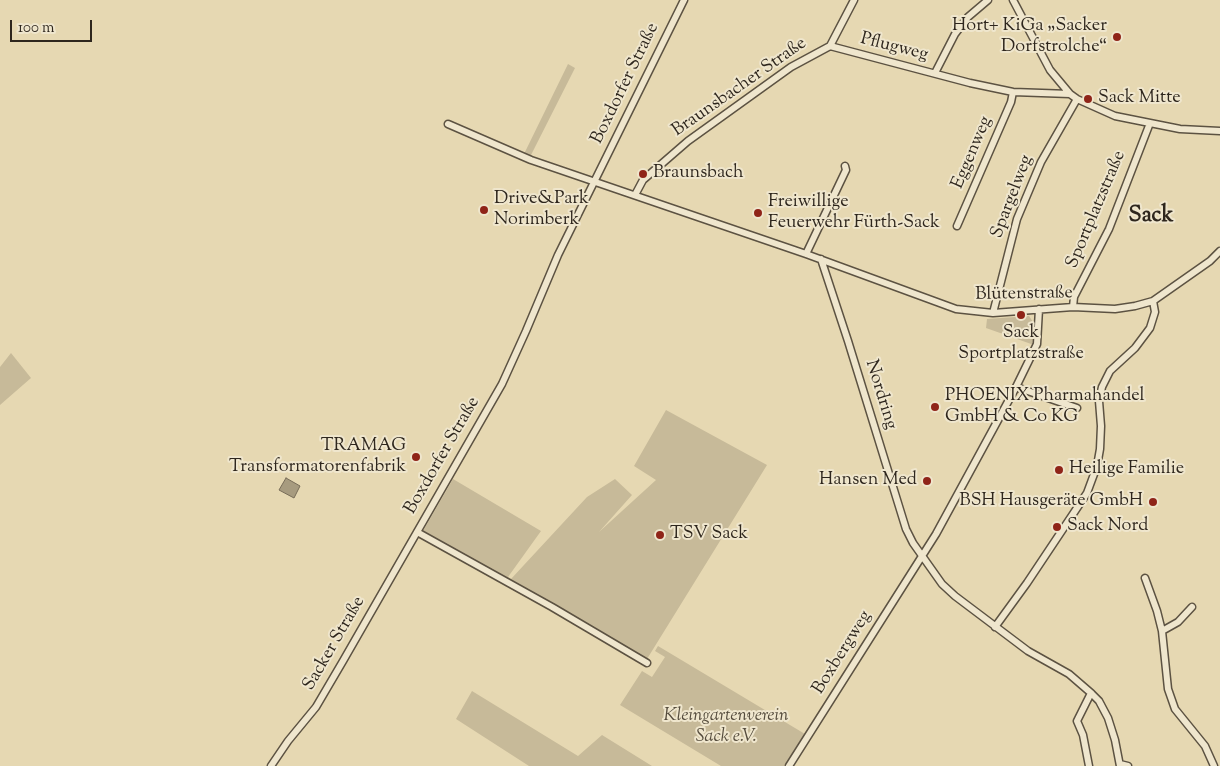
<!DOCTYPE html>
<html>
<head>
<meta charset="utf-8">
<style>
	body { margin:0 }
	#map { position:relative; width:1220px; height:766px; overflow:hidden; background:#e6d8b2; font-family:"Sorts Mill Goudy",serif }
	canvas { display:block }
	.scale { position:absolute; left:10px; top:20px; width:82px; height:22px; box-sizing:border-box; border:2px solid #2e261d; border-top:0; padding-left:6px; font-size:15px; line-height:18px; white-space:nowrap; color:#2e261d; -webkit-text-stroke:4px #efe6cd; paint-order:stroke }
</style>
</head>
<body>
<div id="map">
<canvas width="1220" height="766"></canvas>
<div class="scale">100 m</div>
</div>
<script>
const context = document.querySelector('canvas').getContext('2d');
context.lineJoin = 'round';
function paint(path, color) { context.fillStyle = color; context.fill(path, 'evenodd'); }
const toPath = rows => new Path2D(rows.map(r => 'M' + r).join(''));
function trace(path, color, width, dash) { context.strokeStyle = color; context.lineWidth = width; context.lineCap = dash ? 'butt' : 'round'; context.setLineDash(dash || []); context.stroke(path); }
function write(font, color, halo, rows, align = 'center') {
  context.font = font + ' "Sorts Mill Goudy",serif'; context.lineWidth = 4; context.setLineDash([]); context.textBaseline = 'middle'; context.strokeStyle = halo; context.fillStyle = color; for (const [text, x, y, turn = 0] of rows) {
    context.save(); context.translate(x, y); context.rotate((+turn || 0) * Math.PI / 180); context.textAlign = isNaN(turn) ? turn : align; if (halo) context.strokeText(text, 0, 0); context.fillText(text, 0, 0); context.restore();
  }
}
const green = toPath([
	[568,64,575,68,530,157,524,154],
	[1029,316,1035,325,1034,345,986,328,987,319],
	[11,353,31,378,0,405,0,367],
	[666,410,767,465,647,659,423,531,453,479,541,531,508,577,511,579,587,497,615,479,632,495,599,532,656,480,634,466],
	[658,646,805,734,784,766,721,766,620,705,642,671,652,677,665,657,655,651],
	[472,691,578,756,602,735,652,766,529,766,456,719]
]);
const water = toPath([
	[286,478,300,486,294,498,279,490,286,478]
]);
const street = toPath([
	[1013,0,1050,70,1070,94,1077,99,1115,116,1180,129,1220,131],
	[830,46,970,83,1013,92,1070,94],
	[935,73,955,34,968,17,988,0],
	[448,124,531,160,806,254,956,309,993,313,1073,307,1115,309,1135,306,1153,301,1210,261,1220,251],
	[635,195,643,180,688,141,791,67,830,46,854,0],
	[957,226,1011,102,1013,92],
	[806,254,846,170,845,166],
	[821,259,848,341,906,529,913,543,942,584,955,596,1028,651,1069,674,1091,693,1099,701,1108,718,1115,740,1120,766],
	[1073,307,1074,297,1109,229,1150,123],
	[993,313,1017,219,1041,162,1077,99],
	[1016,387,1077,408],
	[417,532,552,607,647,663],
	[1145,578,1157,611,1162,631],
	[1192,607,1178,622,1162,631,1168,689,1175,709,1205,746,1214,766],
	[995,627,1027,583,1087,493,1097,466,1100,449,1101,426,1099,401,1102,387,1110,371,1135,348,1150,328,1155,312,1153,301],
	[1120,764,1128,766],
	[271,766,288,741,316,707,343,661,502,384,526,331,558,255,684,0],
	[789,766,936,534,1016,387,1037,344,1039,309],
	[1089,766,1083,735,1077,721,1091,693]
]);
const markers = [
	[1117,37,5,"#8f2418"],
	[1088,99,5,"#8f2418"],
	[643,174,5,"#8f2418"],
	[484,210,5,"#8f2418"],
	[758,213,5,"#8f2418"],
	[1021,315,5,"#8f2418"],
	[935,407,5,"#8f2418"],
	[416,457,5,"#8f2418"],
	[1059,470,5,"#8f2418"],
	[927,481,5,"#8f2418"],
	[1153,502,5,"#8f2418"],
	[1057,527,5,"#8f2418"],
	[660,535,5,"#8f2418"]
];
const poiNames = [
	["Hort+ KiGa „Sacker",1107,27,"right"],
	["Dorfstrolche“",1107,48,"right"],
	["Sack Mitte",1098,99],
	["Braunsbach",653,174],
	["Drive&Park",494,200],
	["Norimberk",494,221],
	["Freiwillige",768,203],
	["Feuerwehr Fürth-Sack",768,224],
	["Sack",1021,334,"center"],
	["Sportplatzstraße",1021,355,"center"],
	["PHOENIX Pharmahandel",945,397],
	["GmbH & Co KG",945,418],
	["TRAMAG",406,447,"right"],
	["Transformatorenfabrik",406,468,"right"],
	["Heilige Familie",1069,470],
	["Hansen Med",917,481,"right"],
	["BSH Hausgeräte GmbH",1143,502,"right"],
	["Sack Nord",1067,527],
	["TSV Sack",670,535]
];
const streetNames = [
	["Pflugweg",894,48,14],
	["Boxdorfer Straße",626,84,-64],
	["Braunsbacher Straße",740,88,-35],
	["Eggenweg",973,153,-67],
	["Spargelweg",1013,197,-69],
	["Sportplatzstraße",1097,210,-67],
	["Blütenstraße",1024,295,-1],
	["Nordring",880,395,73],
	["Boxdorfer Straße",443,456,-60],
	["Sacker Straße",335,644,-60],
	["Boxbergweg",843,653,-58]
];
const parkNames = [
	["Kleingartenverein",726,717],
	["Sack e.V.",726,738]
];
const districtNames = [
	["Sack",1151,217]
];
paint(green, '#c7ba99');
paint(water, '#a79b7f');
trace(water, '#776c58', 1);
trace(street, '#5c5242', 9);
trace(street, '#efe6cd', 6);
for (const [x, y, r, color] of markers) { const dot = new Path2D(); dot.arc(x, y, r, 0, 2 * Math.PI); context.fillStyle = color; context.fill(dot); trace(dot, '#efe6cd', 2); }
write('18px', '#2e261d', '#efe6cd', poiNames, 'left');
write('18px', '#2e261d', '#efe6cd', streetNames);
write('italic 18px', '#544b3c', '#efe6cd', parkNames);
write('bold 22px', '#2e261d', '#efe6cd', districtNames);
</script>
</body>
</html>
